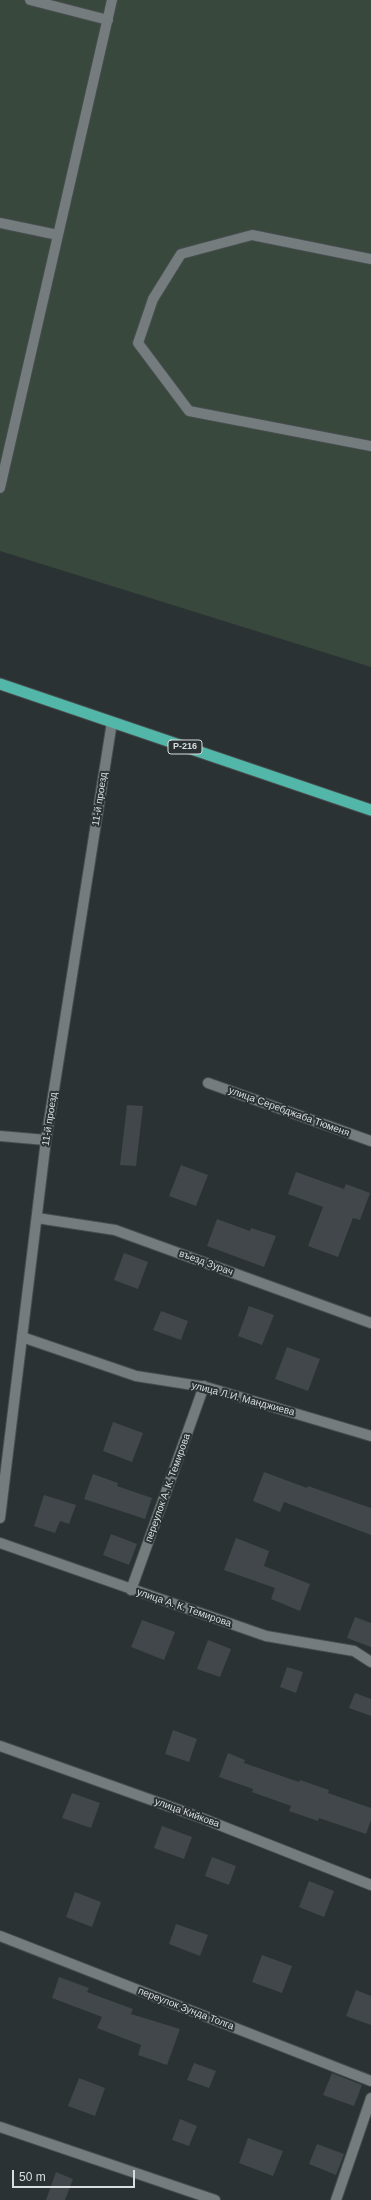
<!DOCTYPE html>
<html>
<head>
<meta charset="utf-8">
<style>
	body { margin:0 }
	#map { position:relative; width:371px; height:2200px; overflow:hidden; background:#2b3233; font-family:Helvetica,sans-serif }
	canvas { display:block }
	.scale { position:absolute; left:12px; top:2170px; width:123px; height:18px; box-sizing:border-box; border:2px solid #d9ddde; border-top:0; padding-left:5px; font-size:12px; line-height:14px; white-space:nowrap; color:#d9ddde; -webkit-text-stroke:3px #2b3233; paint-order:stroke }
</style>
</head>
<body>
<div id="map">
<canvas width="371" height="2200"></canvas>
<div class="scale">50 m</div>
</div>
<script>
const context = document.querySelector('canvas').getContext('2d');
context.lineJoin = 'round';
function paint(path, color) { context.fillStyle = color; context.fill(path, 'evenodd'); }
const toPath = rows => new Path2D(rows.map(r => 'M' + r).join(''));
function trace(path, color, width, dash) { context.strokeStyle = color; context.lineWidth = width; context.lineCap = dash ? 'butt' : 'round'; context.setLineDash(dash || []); context.stroke(path); }
function write(font, color, halo, rows, align = 'center') {
  context.font = font + ' Helvetica,sans-serif'; context.lineWidth = 4; context.setLineDash([]); context.textBaseline = 'middle'; context.strokeStyle = halo; context.fillStyle = color; for (const [text, x, y, turn = 0] of rows) {
    context.save(); context.translate(x, y); context.rotate((+turn || 0) * Math.PI / 180); context.textAlign = isNaN(turn) ? turn : align; if (halo) context.strokeText(text, 0, 0); context.fillText(text, 0, 0); context.restore();
  }
}
const green = toPath([
	[0,0,371,0,371,667,0,551]
]);
const building = toPath([
	[127,1105,143,1106,136,1166,120,1165],
	[181,1165,208,1175,196,1206,169,1196],
	[296,1172,344,1189,346,1184,370,1193,360,1220,353,1218,338,1257,308,1246,323,1207,288,1194],
	[217,1219,250,1231,251,1228,276,1236,264,1267,207,1246],
	[124,1253,148,1262,138,1289,114,1280],
	[249,1306,274,1315,262,1345,238,1336],
	[161,1311,188,1321,181,1340,153,1330],
	[287,1347,320,1359,308,1391,275,1379],
	[113,1422,143,1433,132,1462,103,1451],
	[264,1472,307,1488,308,1486,371,1508,371,1535,284,1502,280,1512,253,1501],
	[93,1474,118,1483,117,1486,152,1498,145,1519,84,1499],
	[44,1495,76,1505,69,1524,60,1521,55,1533,34,1526],
	[111,1534,137,1544,129,1565,103,1555],
	[236,1538,269,1551,264,1566,310,1584,300,1611,271,1599,275,1588,224,1570],
	[355,1617,371,1623,371,1647,347,1638],
	[142,1620,175,1632,164,1660,131,1647],
	[208,1640,231,1649,220,1677,197,1669],
	[287,1667,303,1672,296,1693,280,1687],
	[355,1693,371,1699,371,1716,349,1708],
	[173,1730,197,1739,189,1762,165,1754],
	[228,1753,245,1760,244,1763,299,1782,300,1780,329,1790,328,1793,371,1808,371,1820,366,1834,319,1818,318,1821,289,1811,291,1806,252,1792,253,1789,219,1777],
	[72,1793,100,1803,91,1828,62,1818],
	[162,1826,192,1837,184,1859,154,1848],
	[212,1857,236,1866,229,1885,205,1876],
	[309,1881,334,1891,324,1917,299,1907],
	[75,1892,101,1902,92,1927,66,1917],
	[176,1924,208,1935,200,1956,169,1944],
	[262,1955,292,1966,282,1993,252,1982],
	[59,1977,89,1988,87,1992,133,2009,131,2014,180,2029,167,2065,138,2055,141,2045,97,2028,102,2017,52,1998],
	[356,1990,371,1996,371,2025,346,2016],
	[194,2063,216,2071,209,2088,187,2080],
	[332,2073,362,2085,354,2106,323,2095],
	[79,2078,105,2088,95,2116,68,2106],
	[180,2119,197,2126,189,2146,172,2140],
	[248,2138,283,2151,273,2176,239,2163],
	[317,2144,344,2154,336,2175,309,2164],
	[56,2172,73,2179,65,2200,46,2200]
]);
const minor = toPath([
	[30,0,108,20],
	[0,223,58,235],
	[371,259,252,235,181,254,153,299,138,343,189,411,371,446],
	[0,488,112,0],
	[208,1083,371,1141],
	[0,1136,46,1140],
	[37,1218,115,1230,371,1323],
	[22,1337,136,1376,206,1387,371,1436],
	[0,1543,266,1636,354,1651,371,1662],
	[131,1590,204,1386],
	[0,1746,199,1817,371,1885],
	[0,1936,371,2081],
	[0,2127,215,2200],
	[336,2200,371,2098]
]);
const tertiary = toPath([
	[0,1518,46,1140,112,722]
]);
const trunk = toPath([
	[0,684,371,810]
]);
const shields = [
	[185,747,34]
];
const shieldNames = [
	["Р-216",185,747]
];
const streetNames = [
	["11-й проезд",100,799,-81],
	["улица Серебджаба Тюменя",289,1112,20],
	["11-й проезд",50,1119,-81],
	["въезд Зурач",206,1263,20],
	["улица Л.И. Манджиева",243,1399,15],
	["переулок А. К. Темирова",168,1488,-70],
	["улица А. К. Темирова",184,1608,19],
	["улица Кийкова",187,1813,20],
	["переулок Зунда Толга",186,2009,21]
];
paint(green, '#38483d');
paint(building, '#42474b');
trace(minor, '#474d4e', 12);
trace(tertiary, '#474d4e', 12);
trace(trunk, '#474d4e', 13);
trace(minor, '#757c7e', 10);
trace(tertiary, '#757c7e', 10);
trace(trunk, '#52b6a8', 11);
for (const [x, y, w] of shields) { const box = new Path2D(); box.roundRect(x - w / 2, y - 7, w, 14, 3); context.fillStyle = '#2b3233'; context.fill(box); trace(box, '#d9ddde', 1); }
write('bold 9px', '#d9ddde', null, shieldNames);
write('10px', '#d9ddde', '#2b3233', streetNames);
</script>
</body>
</html>
